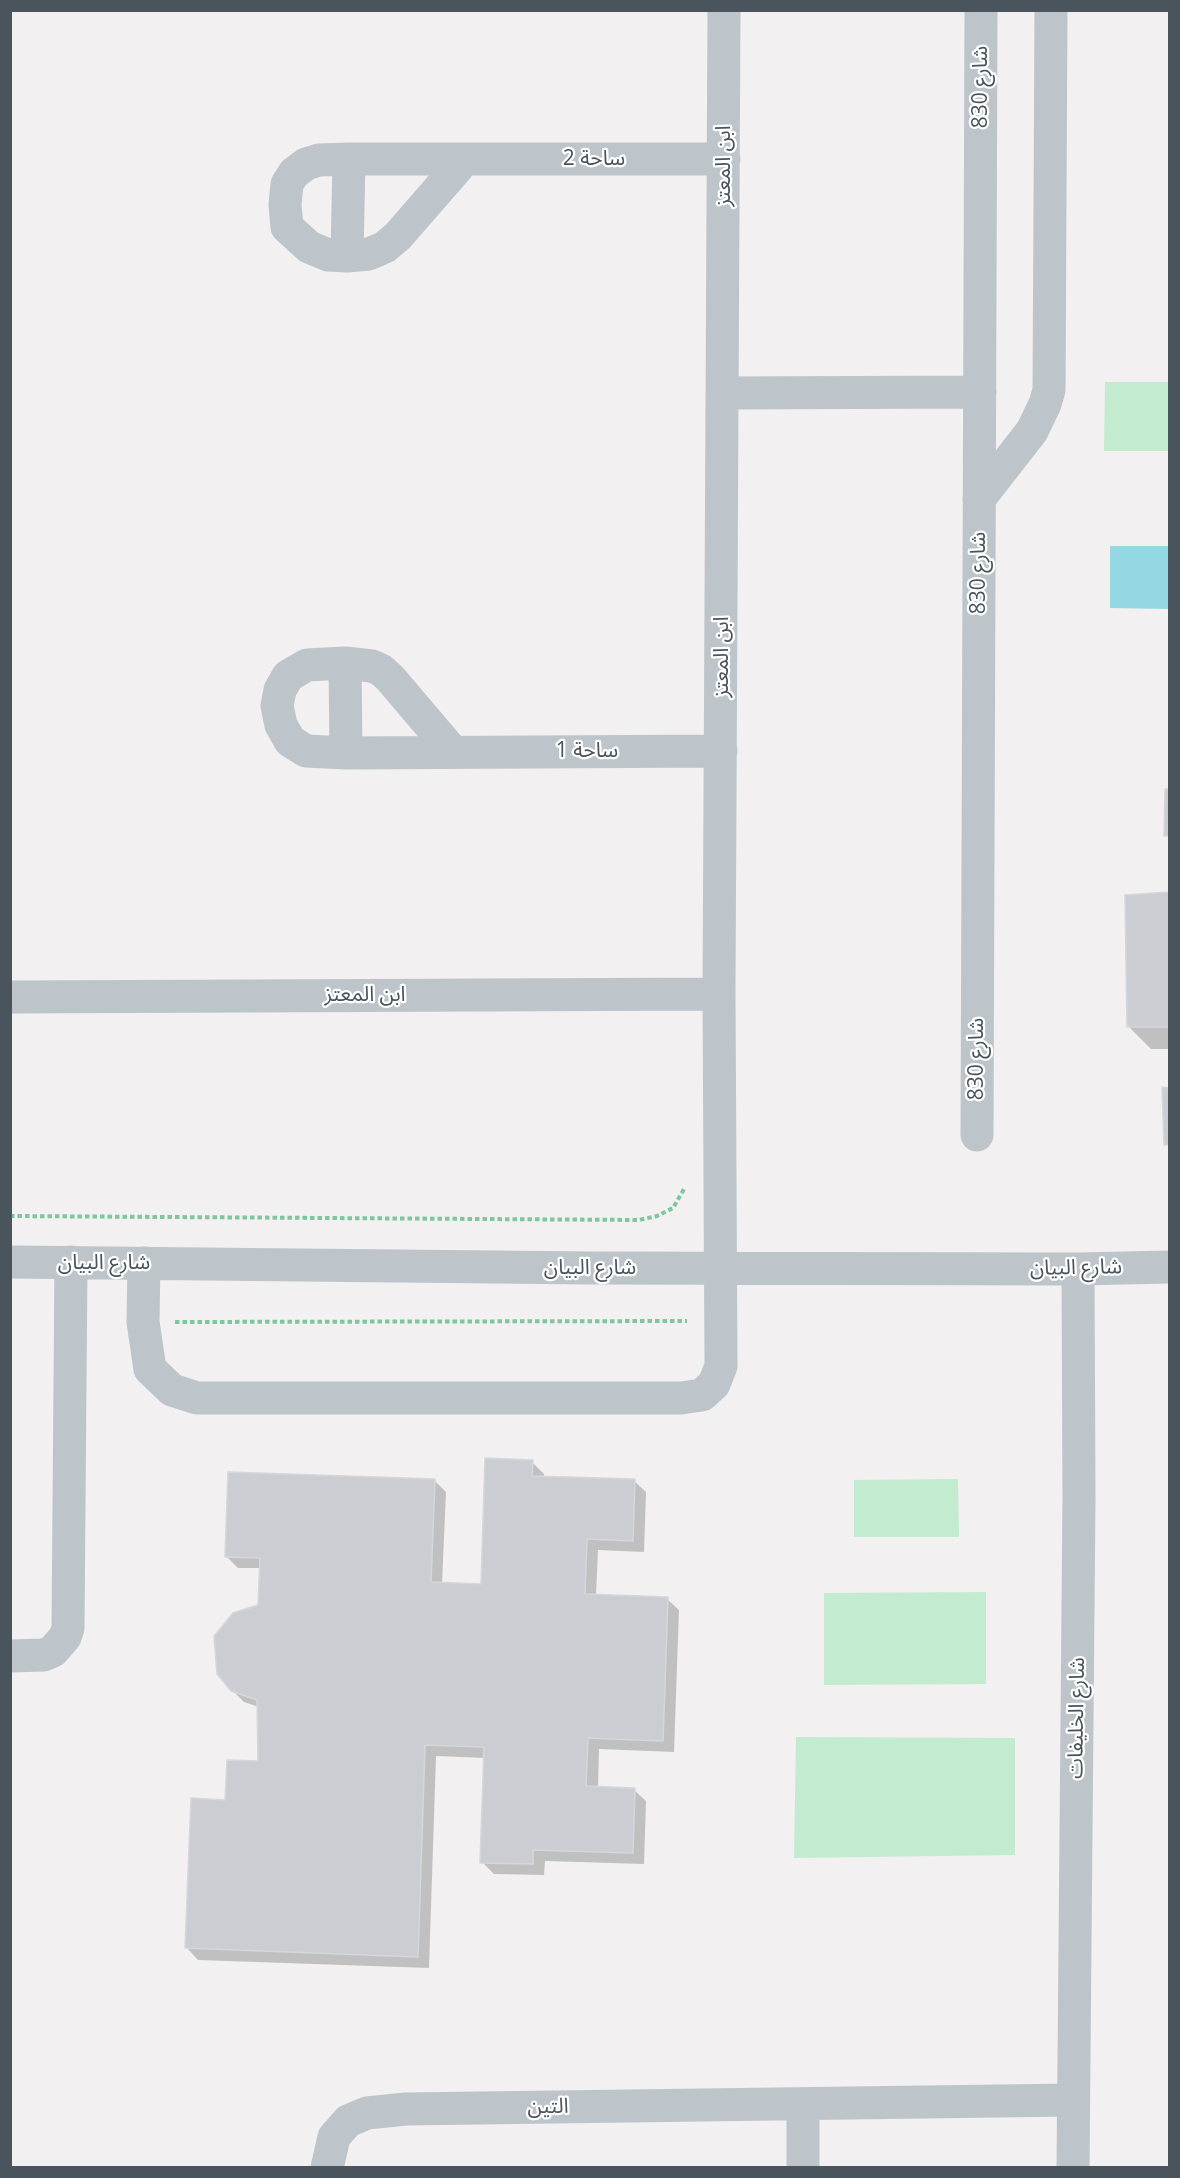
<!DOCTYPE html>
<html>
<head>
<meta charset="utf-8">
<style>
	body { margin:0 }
	#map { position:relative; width:1180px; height:2178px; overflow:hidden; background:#f2f0f0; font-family:"Open Sans",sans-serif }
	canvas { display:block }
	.frame { position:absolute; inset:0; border:12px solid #4a545c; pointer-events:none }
</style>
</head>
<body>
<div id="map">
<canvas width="1180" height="2178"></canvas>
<div class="frame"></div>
</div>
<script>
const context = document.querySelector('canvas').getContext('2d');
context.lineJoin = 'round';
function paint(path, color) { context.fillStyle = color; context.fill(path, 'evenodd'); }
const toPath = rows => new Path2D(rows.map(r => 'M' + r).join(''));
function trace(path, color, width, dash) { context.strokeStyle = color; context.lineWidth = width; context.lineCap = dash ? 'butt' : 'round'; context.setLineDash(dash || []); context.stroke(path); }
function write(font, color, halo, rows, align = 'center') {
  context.font = font + ' "Open Sans","Noto Sans Arabic",sans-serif'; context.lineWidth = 4.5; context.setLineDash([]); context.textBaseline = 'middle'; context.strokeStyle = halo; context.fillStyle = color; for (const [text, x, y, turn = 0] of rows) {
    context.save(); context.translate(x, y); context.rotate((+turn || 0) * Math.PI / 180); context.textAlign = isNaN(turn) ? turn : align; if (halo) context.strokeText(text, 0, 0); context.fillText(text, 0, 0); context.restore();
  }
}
const green = toPath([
	[1105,382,1169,382,1169,451,1104,451],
	[958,1479,959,1537,854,1537,854,1480],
	[986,1592,986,1684,824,1685,824,1593],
	[796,1737,1015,1738,1015,1855,794,1858]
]);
const water = toPath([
	[1110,546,1169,546,1169,609,1110,608]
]);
const shadow = toPath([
	[1170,894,1170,1049,1151,1049,1129,1027],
	[532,1462,544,1474,544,1478,634,1481,646,1492,644,1552,598,1550,596,1596,667,1599,679,1610,674,1752,599,1749,598,1788,634,1790,646,1801,644,1864,545,1861,544,1875,494,1874,482,1862,485,1758,436,1756,429,1968,198,1960,187,1948,227,1801,259,1763,259,1707,244,1702,232,1690,259,1607,261,1568,238,1568,226,1556,434,1480,446,1492,442,1584,483,1586]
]);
const building = toPath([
	[1165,789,1170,789,1170,836,1164,836,1165,789],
	[1170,892,1170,1027,1127,1027,1125,895,1170,892],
	[1162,1087,1170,1088,1170,1145,1164,1145,1162,1087],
	[485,1458,533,1460,532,1476,635,1479,633,1541,587,1539,585,1594,668,1597,663,1741,588,1738,586,1786,635,1788,633,1853,533,1850,533,1864,480,1863,484,1747,425,1745,418,1957,185,1948,191,1798,225,1800,227,1760,258,1761,257,1700,231,1691,217,1674,214,1636,233,1613,258,1605,260,1558,225,1557,228,1472,435,1479,431,1582,481,1584,485,1458]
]);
const path = toPath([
	[10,1216,639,1220,657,1216,673,1208,684,1189],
	[175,1322,687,1321]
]);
const minor = toPath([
	[465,159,398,236,385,247,369,254,347,256,328,255,309,247,287,227,285,205,287,184,294,173,306,164,319,160,349,159,724,159],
	[347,256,349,159],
	[723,393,980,392],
	[979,499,1032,431,1045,404,1049,390,1051,10],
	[345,663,346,753],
	[452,751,390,678,381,670,372,666,345,663,307,665,288,676,280,690,277,706,281,725,290,741,306,751,346,753,721,751],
	[10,997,719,994],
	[977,1135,981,10],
	[10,1262,593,1268,1078,1269,1170,1267],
	[144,1263,143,1322,150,1369,172,1390,197,1398,681,1398,702,1395,714,1384,721,1366,719,994,724,10],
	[10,1656,44,1655,53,1651,65,1637,68,1628,71,1262],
	[803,2104,803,2168],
	[327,2168,334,2137,348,2121,367,2113,406,2109,1073,2100],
	[1073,2168,1079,1498,1078,1269]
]);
const streetNames = [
	["شارع 830",981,87,-90],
	["ساحة 2",594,159],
	["ابن المعتز",724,166,-90],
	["شارع 830",979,573,-90],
	["ابن المعتز",722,657,-90],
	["ساحة 1",587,751],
	["ابن المعتز",365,995],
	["شارع 830",977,1059,-90],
	["شارع البيان",104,1263],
	["شارع البيان",590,1268],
	["شارع البيان",1076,1268,-1],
	["شارع الخليفات",1077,1718,-89],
	["التين",548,2107,-1]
];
paint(green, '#c3ebd0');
paint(water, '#94d8e4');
paint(shadow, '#0003');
paint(building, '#cbcdd2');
trace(building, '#d4d7db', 1.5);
trace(path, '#7ec69e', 4, [4.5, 3]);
trace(minor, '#bdc5cb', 33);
write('21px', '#4a545c', '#fff', streetNames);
</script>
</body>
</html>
